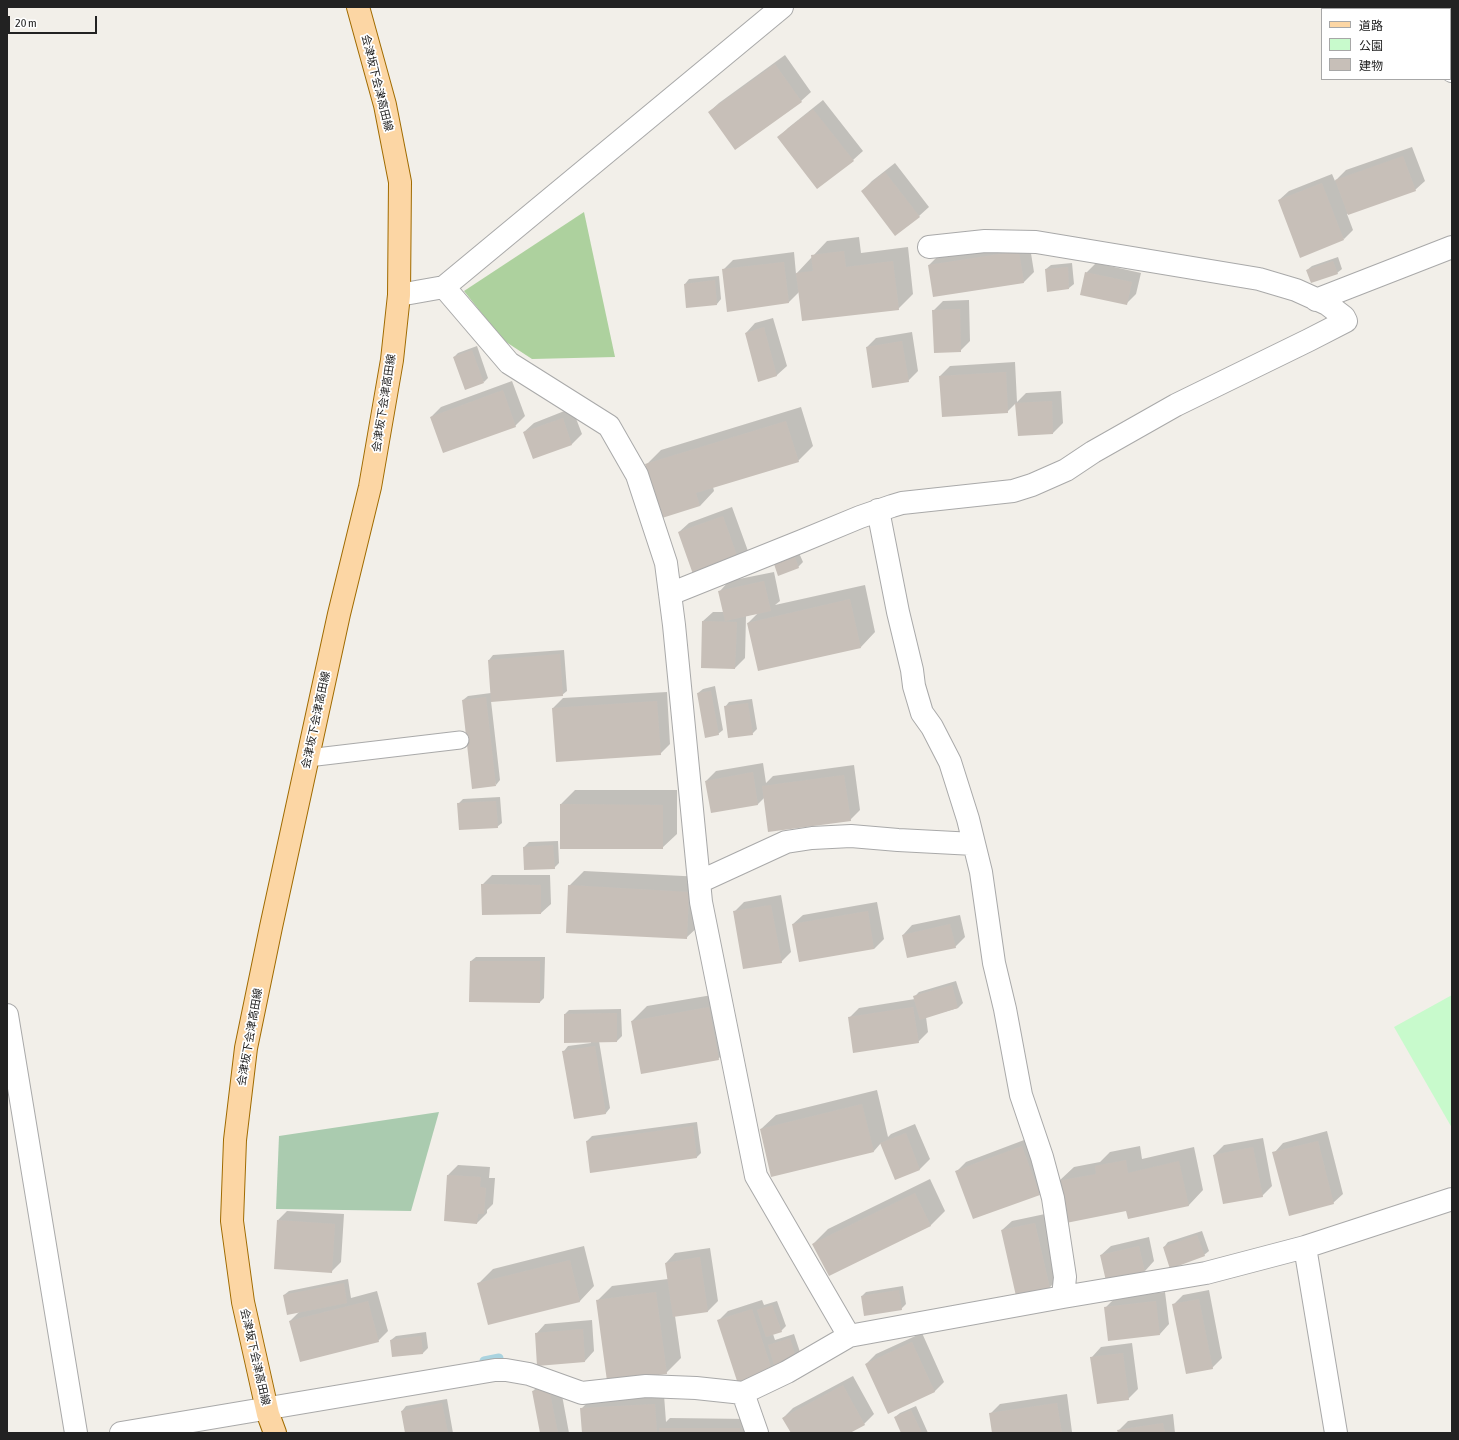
<!DOCTYPE html>
<html>
<head>
<meta charset="utf-8">
<style>
	body { margin:0 }
	#map { position:relative; width:1459px; height:1440px; overflow:hidden; background:#f2efe9; font-family:"Asap Condensed","Noto Sans JP",sans-serif }
	canvas { display:block }
	.frame { position:absolute; inset:0; border:8px solid #222; pointer-events:none }
	.legend { position:absolute; left:1321px; top:8px; width:130px; height:72px; box-sizing:border-box; background:#fff; border:1px solid #a7a7a7; margin:0; padding:5px 7px; list-style:none; font-size:12px; color:#222 }
	.legend li { display:flex; align-items:center; gap:8px; height:20px }
	.legend b { width:20px; border:1px solid #a7a7a7 }
	.scale { position:absolute; left:8px; top:16px; width:89px; height:18px; box-sizing:border-box; border:2px solid #222; border-top:0; padding-left:5px; font-size:12px; line-height:14px; white-space:nowrap; color:#222; -webkit-text-stroke:3px #fff; paint-order:stroke }
</style>
</head>
<body>
<div id="map">
<canvas width="1459" height="1440"></canvas>
<div class="frame"></div>
<ul class="legend">
<li><b style="height:5px;background:#fcd6a4"></b>道路</li>
<li><b style="height:11px;background:#c8facc"></b>公園</li>
<li><b style="height:11px;background:#c7bfb8"></b>建物</li>
</ul>
<div class="scale">20 m</div>
</div>
<script>
const context = document.querySelector('canvas').getContext('2d');
context.lineJoin = 'round';
function paint(path, color) { context.fillStyle = color; context.fill(path, 'evenodd'); }
const toPath = rows => new Path2D(rows.map(r => 'M' + r).join(''));
function trace(path, color, width, dash) { context.strokeStyle = color; context.lineWidth = width; context.lineCap = dash ? 'butt' : 'round'; context.setLineDash(dash || []); context.stroke(path); }
function write(font, color, halo, rows, align = 'center') {
  context.font = font + ' "Asap Condensed","Noto Sans JP",sans-serif'; context.lineWidth = 3.5; context.setLineDash([]); context.textBaseline = 'middle'; context.strokeStyle = halo; context.fillStyle = color; for (const [text, x, y, turn = 0] of rows) {
    context.save(); context.translate(x, y); context.rotate((+turn || 0) * Math.PI / 180); context.textAlign = isNaN(turn) ? turn : align; if (halo) context.strokeText(text, 0, 0); context.fillText(text, 0, 0); context.restore();
  }
}
const forest = toPath([
	[584,212,615,357,532,359,503,340,464,291]
]);
const cemetery = toPath([
	[439,1112,411,1211,276,1209,279,1136]
]);
const park = toPath([
	[1452,995,1452,1128,1394,1027]
]);
const shadow = toPath([
	[785,55,811,92,801,101,709,112,719,103],
	[823,100,863,151,853,160,779,137,788,128],
	[1412,147,1425,181,1415,190,1347,214,1353,230,1344,239,1279,200,1289,191,1332,174,1335,181,1346,170],
	[895,163,929,207,919,216,862,191,872,181],
	[859,237,861,253,908,247,913,294,898,309,799,292,789,302,728,310,723,270,733,260,794,252,796,274,827,241],
	[1029,241,1034,272,1024,282,929,265,939,255],
	[1338,257,1342,269,1337,273,1307,270,1312,266],
	[1072,263,1074,284,1069,288,1046,269,1051,265],
	[1096,263,1141,273,1136,294,1126,304,1086,273],
	[719,276,721,299,717,304,685,284,689,279],
	[969,300,970,341,960,351,933,311,943,301],
	[773,318,787,366,777,375,759,381,746,333,755,323],
	[912,332,918,371,908,381,867,347,876,338],
	[477,346,488,378,484,382,454,357,458,353],
	[1015,362,1017,402,1026,393,1061,391,1063,423,1053,433,1019,435,1016,403,1007,412,943,416,940,376,950,366],
	[512,381,525,416,515,426,431,417,441,407],
	[801,407,813,446,798,461,713,487,714,491,700,506,646,465,661,450],
	[572,408,582,434,572,444,533,458,524,432,534,423],
	[732,507,748,551,738,560,679,532,689,523],
	[799,553,803,562,798,567,775,565,780,560],
	[774,572,780,601,775,605,865,585,875,632,861,647,748,623,758,613,746,616,745,658,735,668,703,621,713,612,724,612,720,591,729,581],
	[564,650,567,691,562,695,491,701,500,780,496,785,463,700,468,696,491,693,489,660,493,655],
	[715,686,723,730,718,734,698,693,703,689],
	[667,692,670,744,660,754,553,708,563,698],
	[752,699,757,729,752,734,725,707,729,702],
	[763,763,766,783,773,776,854,765,860,810,850,820,765,797,758,804,712,812,706,781,716,771],
	[575,790,677,790,677,834,662,848,561,804],
	[500,797,502,823,497,827,458,804,463,799],
	[558,841,559,863,554,868,524,847,529,842],
	[584,871,703,877,701,924,686,938,569,886],
	[492,875,550,875,551,904,541,913,482,885],
	[781,895,791,952,781,962,734,912,744,902],
	[877,902,884,939,874,949,793,924,803,915],
	[960,915,965,937,955,947,903,935,912,925],
	[476,957,545,957,544,998,540,1002,471,961],
	[956,981,963,1003,958,1008,926,1017,928,1032,918,1042,849,1018,859,1008,915,999,914,997,919,992],
	[724,993,733,1044,718,1059,632,1021,647,1006],
	[621,1009,622,1036,617,1041,599,1041,610,1108,606,1113,574,1118,564,1051,568,1046,591,1043,591,1041,565,1014,569,1010],
	[877,1090,888,1137,891,1134,915,1124,930,1159,920,1169,896,1179,881,1143,874,1151,761,1129,776,1115],
	[697,1122,701,1153,697,1157,587,1141,592,1136],
	[1327,1131,1343,1194,1333,1203,1274,1153,1283,1143],
	[1032,1137,1049,1184,1039,1194,957,1171,966,1162],
	[1263,1138,1272,1186,1262,1196,1214,1155,1224,1145],
	[1140,1146,1142,1159,1194,1147,1203,1190,1189,1205,1129,1218,1127,1210,1059,1181,1074,1167,1100,1162,1110,1152],
	[458,1165,490,1167,489,1178,495,1178,493,1204,487,1210,487,1213,477,1223,448,1175],
	[930,1179,945,1211,930,1226,813,1244,828,1229],
	[287,1211,344,1214,341,1262,331,1272,278,1220],
	[1045,1214,1059,1278,1049,1288,1002,1230,1012,1221],
	[1202,1231,1209,1251,1204,1255,1164,1247,1168,1242],
	[1149,1237,1154,1261,1145,1271,1101,1255,1111,1246],
	[584,1246,594,1286,580,1301,489,1324,479,1283,493,1269],
	[710,1248,718,1301,708,1311,675,1316,681,1358,666,1373,597,1301,612,1286,668,1279,666,1263,675,1253],
	[348,1279,351,1298,377,1291,388,1331,378,1341,290,1321,300,1311,284,1295,289,1291],
	[903,1286,906,1304,901,1309,862,1296,866,1292],
	[1209,1290,1222,1358,1212,1368,1173,1305,1183,1295],
	[1165,1292,1169,1324,1160,1334,1105,1308,1115,1298],
	[762,1300,764,1305,777,1301,786,1326,781,1331,773,1334,775,1340,794,1334,801,1355,773,1372,718,1321,728,1311],
	[592,1320,594,1351,585,1361,536,1334,545,1324],
	[426,1332,428,1348,423,1353,393,1356,391,1340,396,1336],
	[922,1333,944,1382,934,1392,866,1364,876,1354],
	[1132,1343,1138,1389,1128,1399,1092,1357,1101,1347],
	[853,1376,874,1414,864,1424,847,1433,792,1433,783,1418,793,1408],
	[559,1379,569,1433,541,1433,533,1391,543,1381],
	[1067,1394,1072,1432,1071,1433,993,1433,990,1414,1000,1404],
	[664,1395,666,1422,670,1418,749,1419,749,1433,583,1433,581,1409,591,1399],
	[447,1399,453,1433,406,1433,402,1411,406,1406],
	[916,1406,928,1433,902,1433,895,1417,900,1413],
	[1173,1414,1175,1433,1119,1433,1118,1431,1128,1421]
]);
const stream = toPath([
	[484,1361,499,1358]
]);
const building = toPath([
	[775,64,802,102,735,150,708,112],
	[813,109,854,161,817,189,777,137],
	[1403,156,1416,191,1348,215,1335,180],
	[885,172,920,217,895,236,861,191],
	[1322,183,1344,240,1300,258,1278,200],
	[844,251,846,267,893,261,899,310,802,321,796,273,813,271,811,255],
	[1019,251,1024,283,933,297,928,265],
	[1333,261,1338,274,1311,283,1306,270],
	[784,262,789,303,727,312,722,269],
	[1068,267,1069,289,1047,292,1045,269],
	[1085,272,1132,282,1127,305,1080,295],
	[715,280,717,305,686,308,684,284],
	[960,309,961,352,934,353,932,310],
	[764,327,777,376,758,382,745,333],
	[902,341,909,382,872,388,866,347],
	[472,350,484,383,465,390,453,357],
	[1006,372,1008,413,942,417,939,376],
	[503,390,516,427,443,453,430,417],
	[1052,401,1053,434,1018,436,1015,403],
	[563,418,572,445,533,459,523,432],
	[786,421,799,462,696,493,700,506,662,518,645,464],
	[723,516,739,561,694,577,678,532],
	[795,557,799,568,778,576,774,564],
	[764,581,771,611,725,621,718,591],
	[850,599,861,648,758,671,747,623],
	[702,621,737,622,735,669,701,668],
	[560,654,563,696,491,702,488,660],
	[711,691,719,735,705,738,697,693],
	[486,697,496,786,472,789,462,700],
	[657,701,661,755,556,762,552,708],
	[748,703,753,735,728,738,724,706],
	[753,772,758,805,711,813,705,781],
	[844,775,851,821,768,832,762,786],
	[496,801,498,828,459,830,457,803],
	[560,804,663,805,663,849,560,849],
	[553,845,555,869,524,870,523,847],
	[481,884,541,885,541,914,482,915],
	[568,885,689,892,687,939,566,933],
	[771,905,782,963,743,969,733,911],
	[868,911,874,949,799,962,792,924],
	[950,924,956,948,907,958,902,935],
	[470,961,540,961,540,1003,469,1002],
	[952,985,958,1008,920,1020,913,996],
	[709,1007,719,1060,641,1074,631,1021],
	[913,1007,919,1043,853,1053,848,1017],
	[617,1013,617,1042,564,1043,564,1014],
	[595,1046,606,1114,574,1119,562,1051],
	[862,1104,874,1152,771,1177,760,1129],
	[693,1126,697,1158,590,1173,586,1141],
	[906,1133,920,1170,895,1180,880,1143],
	[1318,1141,1334,1204,1289,1216,1272,1152],
	[1022,1146,1040,1195,973,1219,955,1171],
	[1253,1147,1263,1197,1223,1204,1213,1155],
	[1126,1160,1128,1173,1179,1161,1189,1206,1128,1219,1126,1211,1066,1223,1058,1181,1096,1174,1095,1166],
	[447,1175,481,1177,480,1187,486,1188,484,1214,478,1214,477,1224,444,1221],
	[915,1193,931,1226,829,1276,812,1244],
	[277,1220,335,1224,332,1273,274,1269],
	[1035,1223,1050,1288,1016,1296,1001,1230],
	[1197,1235,1205,1256,1170,1269,1163,1247],
	[1139,1246,1145,1272,1106,1281,1100,1255],
	[700,1257,708,1312,673,1317,665,1263],
	[570,1260,580,1302,488,1325,477,1283],
	[344,1283,347,1303,287,1315,283,1295],
	[899,1290,902,1310,864,1316,861,1296],
	[656,1292,667,1374,607,1381,596,1300],
	[1199,1299,1213,1369,1186,1374,1172,1304],
	[368,1301,379,1342,300,1362,289,1321],
	[1156,1301,1160,1335,1108,1341,1104,1307],
	[772,1305,782,1332,766,1337,757,1310],
	[752,1309,773,1373,738,1384,717,1320],
	[583,1329,585,1362,537,1366,535,1333],
	[421,1336,423,1354,392,1357,390,1340],
	[790,1338,797,1361,775,1368,768,1345],
	[912,1342,935,1392,888,1414,865,1364],
	[1123,1353,1129,1400,1097,1404,1090,1357],
	[843,1385,865,1425,850,1433,791,1433,782,1418],
	[549,1388,558,1433,540,1433,532,1391],
	[442,1403,448,1433,405,1433,401,1411],
	[1057,1403,1062,1433,992,1433,989,1413],
	[655,1404,657,1433,582,1433,580,1408],
	[911,1410,922,1433,901,1433,894,1417],
	[1163,1423,1165,1433,1118,1433,1117,1430],
	[659,1428,740,1428,740,1433,659,1433]
]);
const lane = toPath([
	[308,758,460,740]
]);
const street = toPath([
	[1422,7,1423,9],
	[1450,67,1452,71],
	[444,287,509,363,609,426,637,475,666,563,674,625,701,902,756,1176,849,1336],
	[399,295,444,287,782,7],
	[1316,300,1452,247],
	[878,510,898,612,912,670,914,686,922,713,932,727,950,762,968,819,981,872,994,963,1005,1009,1021,1095,1042,1157,1053,1198,1065,1277,1063,1297],
	[670,594,802,541,860,517,892,506,902,503,1013,491,1032,485,1066,470,1093,452,1176,405,1309,340,1346,321,1344,317,1327,304,1296,290,1259,279,1036,242,985,241,929,247],
	[699,882,786,842,812,838,851,836,898,840,974,844],
	[7,1015,76,1433],
	[1305,1247,1336,1433],
	[743,1393,757,1433],
	[121,1433,495,1370,506,1370,529,1374,582,1393,646,1386,696,1388,743,1393,787,1372,849,1336,1063,1297,1206,1273,1305,1247,1452,1199]
]);
const primary = toPath([
	[275,1433,268,1414,243,1302,232,1221,235,1140,246,1048,271,927,339,614,370,487,392,360,399,295,400,182,385,105,358,7]
]);
const streetNames = [
	["会津坂下会津高田線",377,83,76],
	["会津坂下会津高田線",384,403,-81],
	["会津坂下会津高田線",316,720,-78],
	["会津坂下会津高田線",250,1037,-80],
	["会津坂下会津高田線",255,1357,77]
];
paint(forest, '#add19e');
paint(cemetery, '#aacbaf');
paint(park, '#c8facc');
paint(shadow, '#0003');
trace(stream, '#aad3df', 9);
paint(building, '#c7bfb8');
trace(lane, '#a9a9a9', 19);
trace(street, '#a9a9a9', 24);
trace(primary, '#a06b00', 24);
trace(lane, '#fff', 17);
trace(street, '#fff', 22);
trace(primary, '#fcd6a4', 22);
write('11px', '#222', '#fff', streetNames);
</script>
</body>
</html>
